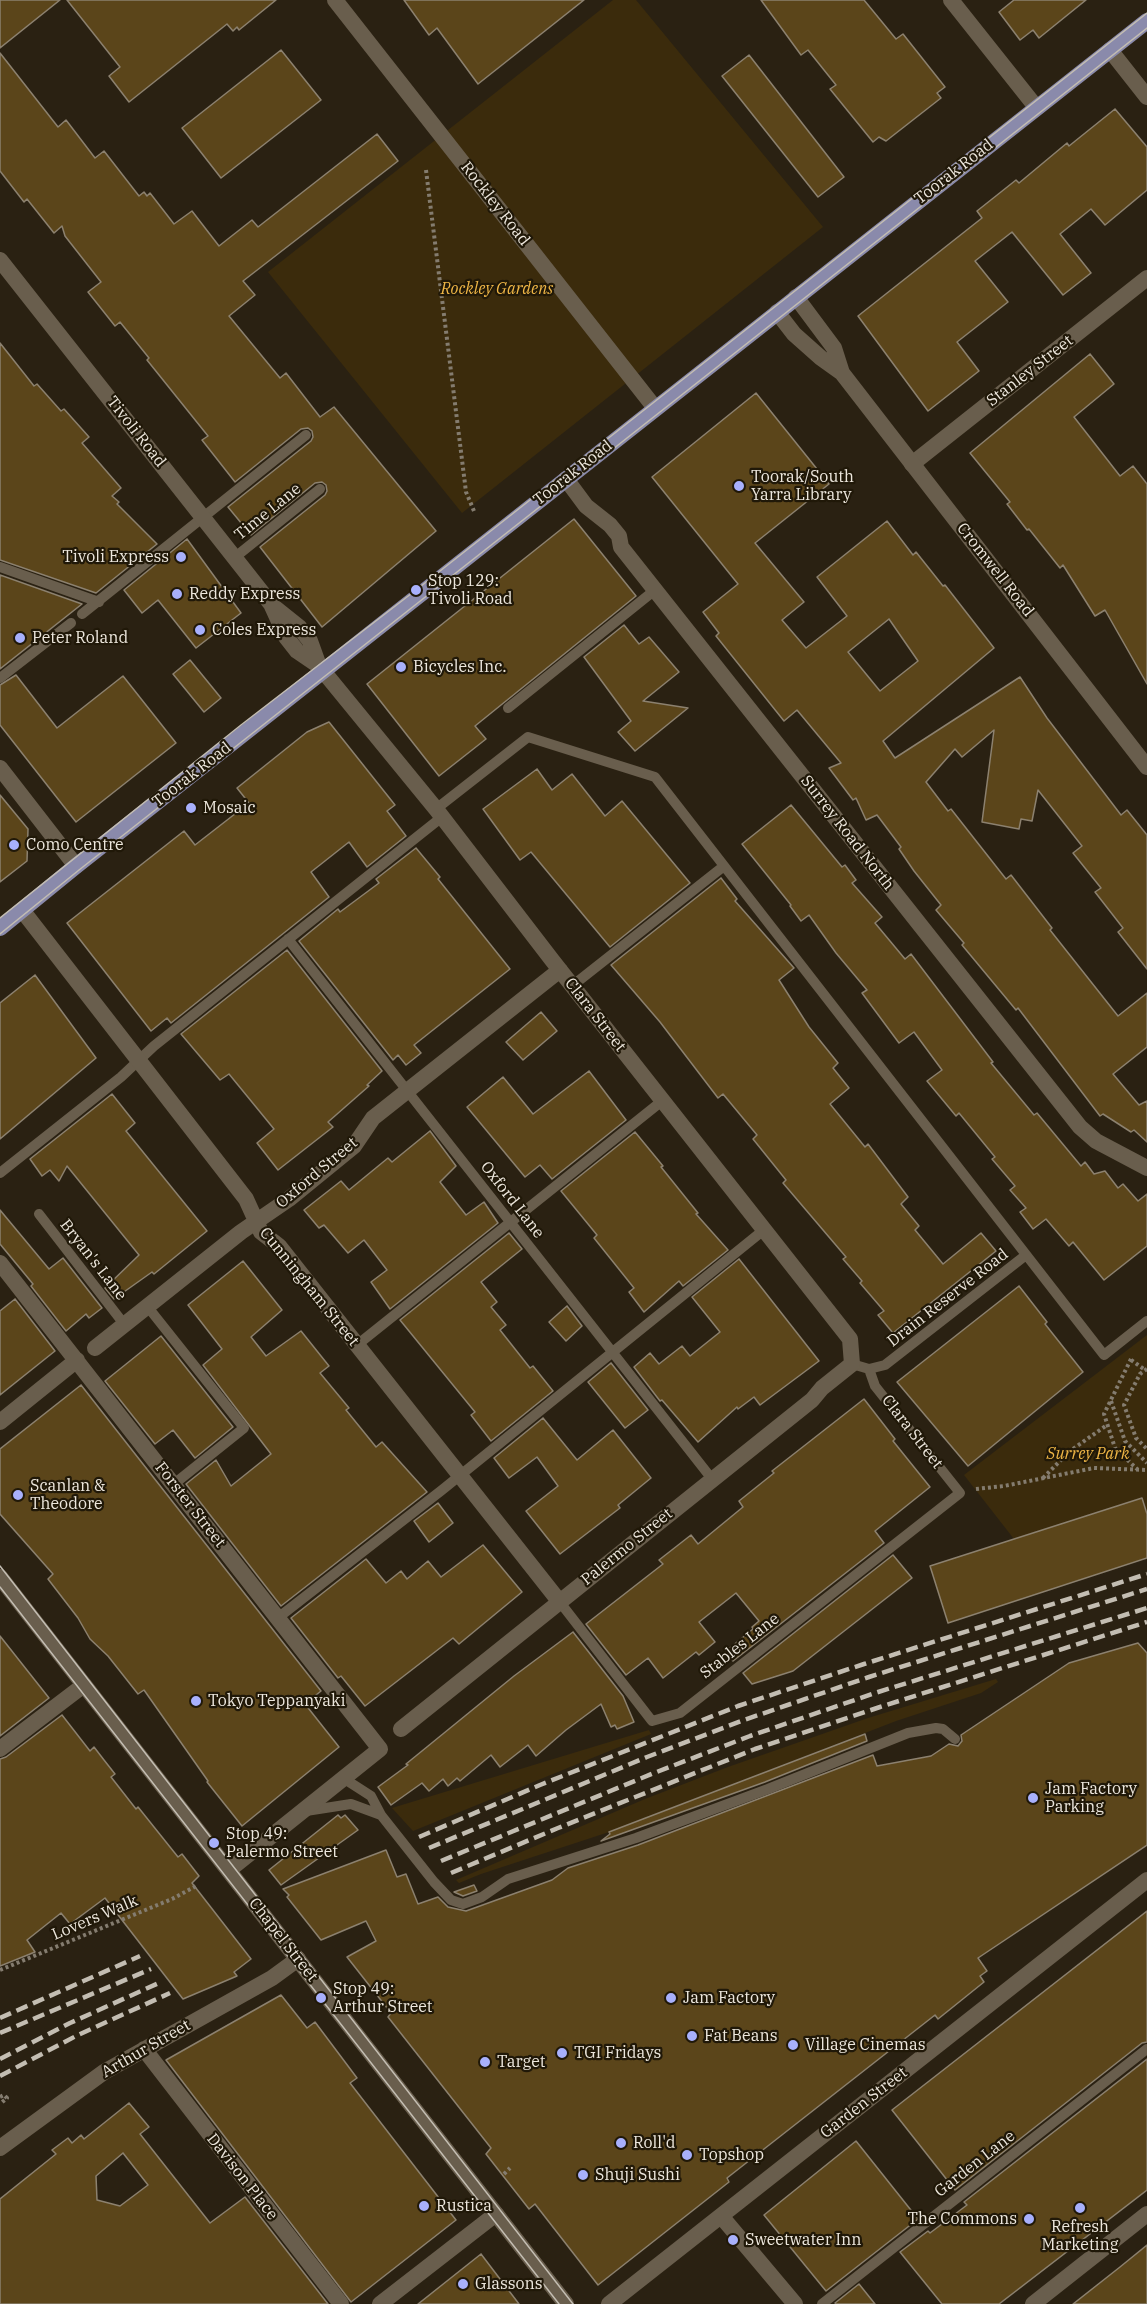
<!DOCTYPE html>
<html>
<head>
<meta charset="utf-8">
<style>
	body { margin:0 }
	canvas { display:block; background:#2a2112 }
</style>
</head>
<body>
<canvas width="1147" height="2304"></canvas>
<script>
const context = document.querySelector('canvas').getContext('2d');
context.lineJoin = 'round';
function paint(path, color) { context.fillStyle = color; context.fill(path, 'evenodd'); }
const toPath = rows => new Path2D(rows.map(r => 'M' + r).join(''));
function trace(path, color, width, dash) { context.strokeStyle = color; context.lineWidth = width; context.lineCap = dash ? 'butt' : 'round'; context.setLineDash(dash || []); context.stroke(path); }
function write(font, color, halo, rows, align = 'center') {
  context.font = font + ' "IBM Plex Serif",serif'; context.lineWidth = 4.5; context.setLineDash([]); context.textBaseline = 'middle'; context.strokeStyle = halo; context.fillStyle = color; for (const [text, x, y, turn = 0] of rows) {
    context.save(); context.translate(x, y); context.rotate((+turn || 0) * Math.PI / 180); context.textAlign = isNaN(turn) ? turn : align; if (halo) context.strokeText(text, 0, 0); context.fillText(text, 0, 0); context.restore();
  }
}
const green = toPath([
	[613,0,636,0,823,227,462,513,268,272],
	[1147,1335,1147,1514,1142,1499,1014,1539,964,1475],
	[996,1679,998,1682,981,1693,896,1721,609,1832,481,1874,459,1883,456,1880,645,1799,728,1767,868,1718],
	[649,1730,651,1734,413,1831,392,1808]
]);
const building = toPath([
	[0,0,60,0,0,48,0,0],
	[67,0,276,0,239,30,237,27,233,31,227,24,129,102,109,76,120,67,67,0],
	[404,0,584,0,478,84,437,28,429,35,404,0],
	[761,0,864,0,896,39,903,34,945,87,937,93,941,98,886,141,879,137,873,142,830,89,836,85,808,50,801,55,761,0],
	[1014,0,1086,0,1039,38,1033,30,1020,40,999,12,1014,0],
	[281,50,321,100,221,178,182,128,281,50],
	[0,53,58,127,66,120,95,158,104,151,139,196,144,192,147,196,150,193,174,224,192,211,219,246,252,220,258,227,377,134,398,161,243,281,255,295,229,316,280,378,286,373,320,417,334,407,436,531,322,627,260,547,325,495,327,491,326,485,322,482,315,483,251,535,228,507,311,441,313,437,312,431,308,428,301,429,235,482,202,440,208,436,147,360,149,358,120,322,115,326,88,292,101,282,65,236,62,226,54,233,27,199,24,202,0,171,0,53],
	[749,55,844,177,818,197,722,76,749,55],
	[1115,109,1147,147,1147,190,1105,225,1091,209,1060,234,1091,273,1063,295,1012,232,975,261,1008,302,957,342,979,371,928,411,858,316,982,218,977,211,1016,180,1019,183,1067,143,1069,146,1115,109],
	[0,343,34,386,37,384,61,411,64,409,89,437,82,443,121,488,112,496,119,502,117,504,157,544,96,593,0,560,0,343],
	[1090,354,1114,384,1074,417,1120,476,1133,466,1147,484,1147,684,1105,610,1095,616,1063,565,1060,568,1029,529,1027,530,1007,504,1010,502,970,453,1090,354],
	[756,393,829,484,755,543,804,602,782,620,806,648,847,616,817,577,887,521,913,555,916,552,943,586,945,585,994,648,883,741,895,758,1020,677,1047,718,1121,815,1127,810,1147,835,1147,969,1118,932,1123,928,1095,892,1101,888,1073,853,1082,846,1038,790,1032,821,1021,819,1019,829,982,822,994,730,962,757,955,749,926,782,948,811,951,809,1006,879,1011,875,1052,928,1050,930,1118,1016,1147,993,1147,1047,1113,1074,1139,1105,1147,1101,1147,1142,1134,1130,1131,1132,1103,1114,1100,1116,1018,1008,1016,1010,962,945,964,943,936,910,941,905,914,871,899,849,901,847,877,815,866,820,856,798,853,800,829,768,841,763,797,710,784,721,716,636,719,633,703,612,738,584,652,477,756,393],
	[889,619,918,661,880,691,848,652,889,619],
	[574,519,636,596,475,726,486,739,439,776,367,684,574,519],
	[187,539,241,613,196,648,158,600,142,613,124,590,187,539],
	[0,575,82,604,0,669,0,575],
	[624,625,639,644,649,637,679,672,643,701,688,708,635,751,618,732,631,721,584,657,624,625],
	[190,660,221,698,204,712,173,674,190,660],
	[16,675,57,728,123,676,176,743,76,822,0,725,0,685,16,675],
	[329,722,395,805,387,811,406,836,367,867,349,842,311,872,329,897,171,1023,167,1018,151,1031,67,923,184,831,195,845,249,803,237,788,307,732,329,722],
	[537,769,552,790,572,774,605,816,622,801,690,883,610,947,531,852,520,860,483,809,537,769],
	[0,795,28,829,27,861,0,882,0,795],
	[791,805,842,867,845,865,856,880,852,883,882,917,875,923,905,959,911,954,993,1062,991,1063,1034,1115,1037,1113,1081,1166,1085,1162,1094,1174,1105,1171,1118,1188,1123,1184,1138,1201,1147,1194,1147,1246,1104,1280,1073,1242,1069,1246,1046,1219,1033,1229,1020,1212,1026,1208,1010,1190,1015,1186,992,1159,995,1157,959,1113,956,1116,927,1081,942,1070,914,1032,899,1043,862,993,867,990,836,953,809,915,801,921,790,906,791,905,742,844,791,805],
	[416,848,440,877,438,879,510,969,414,1045,421,1053,406,1065,398,1055,393,1060,299,941,338,909,340,912,379,883,376,879,416,848],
	[721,878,737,899,735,901,794,968,779,980,809,1027,838,1063,833,1068,849,1088,830,1104,865,1147,868,1144,908,1197,901,1204,919,1226,915,1230,943,1264,981,1233,996,1251,893,1333,878,1315,884,1311,860,1283,862,1281,843,1259,846,1257,783,1183,786,1180,753,1139,757,1135,723,1094,718,1098,660,1022,611,965,721,878],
	[287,950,382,1071,367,1085,369,1086,328,1122,333,1127,278,1170,257,1143,274,1129,229,1074,220,1080,181,1034,287,950],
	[35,975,96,1058,0,1139,0,1003,35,975],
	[541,1012,557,1031,523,1060,506,1042,541,1012],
	[589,1071,626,1120,552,1179,540,1165,525,1177,467,1107,503,1077,533,1114,589,1071],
	[112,1094,135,1123,126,1131,207,1231,154,1274,152,1272,114,1299,105,1288,139,1255,67,1166,59,1181,50,1170,42,1176,30,1159,112,1094],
	[430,1131,456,1166,440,1182,466,1215,484,1202,498,1223,390,1309,371,1282,387,1270,364,1240,348,1253,324,1225,319,1228,304,1210,341,1181,349,1190,388,1158,392,1162,430,1131],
	[635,1132,663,1166,661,1167,698,1213,696,1214,728,1250,683,1286,679,1281,644,1312,629,1292,634,1288,594,1238,597,1235,561,1191,635,1132],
	[0,1210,49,1269,63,1258,102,1308,89,1318,86,1314,66,1331,31,1286,33,1284,0,1244,0,1210],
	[509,1233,522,1249,481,1282,497,1302,491,1307,506,1325,500,1330,530,1368,533,1366,553,1391,491,1441,471,1415,475,1412,400,1320,509,1233],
	[739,1259,819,1361,760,1405,754,1397,738,1409,737,1407,698,1442,662,1400,660,1401,634,1367,650,1353,659,1364,682,1346,690,1356,720,1332,692,1297,739,1259],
	[243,1261,282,1310,251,1337,266,1356,301,1331,329,1366,320,1373,349,1408,346,1410,376,1447,382,1442,427,1492,281,1606,186,1484,216,1460,231,1486,271,1454,203,1365,222,1349,188,1305,243,1261],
	[1019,1286,1047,1322,1045,1324,1083,1372,968,1466,897,1382,1019,1286],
	[15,1299,55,1351,0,1395,0,1311,15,1299],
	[567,1306,582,1326,566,1341,549,1322,567,1306],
	[161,1336,233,1427,195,1458,173,1430,155,1444,105,1381,161,1336],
	[611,1363,648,1410,625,1428,588,1382,611,1363],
	[81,1385,321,1691,305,1704,339,1747,242,1826,207,1782,208,1781,144,1690,138,1694,108,1656,90,1639,78,1618,48,1579,53,1574,0,1514,0,1449,81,1385],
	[864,1399,895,1439,893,1441,930,1487,875,1531,884,1543,733,1661,725,1652,753,1629,752,1627,759,1621,736,1593,699,1622,715,1642,699,1655,696,1652,663,1678,648,1658,626,1675,586,1624,663,1564,659,1560,691,1535,698,1544,743,1507,739,1501,774,1473,772,1471,864,1399],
	[543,1418,577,1460,613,1430,651,1478,618,1505,620,1508,560,1554,526,1511,558,1486,537,1457,509,1478,494,1458,543,1418],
	[1142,1498,1147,1514,1147,1558,948,1623,930,1566,1142,1498],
	[438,1503,453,1523,429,1542,414,1521,438,1503],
	[483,1545,522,1592,459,1644,453,1638,365,1706,341,1676,338,1678,291,1618,366,1559,386,1583,401,1571,407,1579,428,1561,441,1577,483,1545],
	[893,1555,912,1578,793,1671,752,1684,743,1673,893,1555],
	[573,1632,623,1696,634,1722,617,1729,615,1725,611,1727,601,1704,566,1730,536,1756,528,1745,500,1767,491,1755,460,1781,457,1778,448,1786,443,1779,429,1791,422,1783,391,1805,378,1787,408,1765,406,1764,514,1676,573,1632],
	[0,1636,49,1698,0,1736,0,1636],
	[1138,1643,1147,1653,1147,1845,978,1958,987,1971,980,1976,984,1982,938,2019,935,2015,727,2178,729,2182,598,2285,535,2204,529,2209,486,2154,491,2148,388,2017,391,2013,347,1957,376,1941,366,1921,321,1940,287,1897,289,1895,283,1889,386,1850,397,1877,406,1874,418,1904,438,1897,448,1907,466,1911,552,1880,568,1868,638,1845,873,1755,877,1766,931,1756,949,1744,958,1746,962,1741,961,1735,1069,1663,1138,1643],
	[62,1715,90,1751,94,1747,104,1760,115,1774,111,1777,136,1809,138,1807,178,1857,182,1854,199,1876,192,1883,251,1959,234,1972,237,1976,183,1999,105,1898,70,1924,61,1913,27,1940,35,1952,0,1966,0,1759,6,1757,62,1715],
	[865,1734,867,1741,765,1782,601,1841,610,1834,609,1832,865,1734],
	[338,1815,341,1818,345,1815,358,1830,281,1885,269,1870,338,1815],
	[474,1885,477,1891,463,1896,454,1892,474,1885],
	[1147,1911,1147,2042,1142,2043,955,2190,892,2110,1147,1911],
	[281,1995,307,2028,315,2022,357,2078,350,2083,456,2220,351,2302,166,2060,281,1995],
	[1147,2059,1147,2190,999,2304,942,2304,900,2252,928,2231,930,2233,967,2205,964,2202,1147,2059],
	[129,2103,149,2127,140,2134,210,2223,245,2197,328,2304,0,2304,0,2199,56,2154,52,2150,68,2138,72,2143,81,2135,84,2139,129,2103],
	[123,2153,148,2185,120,2206,97,2200,96,2176,123,2153],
	[856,2141,918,2219,826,2291,764,2215,856,2141],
	[1147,2245,1147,2304,1073,2304,1120,2267,1147,2245],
	[481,2254,519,2304,418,2304,481,2254],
	[859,2284,875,2304,836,2304,835,2303,859,2284]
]);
const path = toPath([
	[426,170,466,492,474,511],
	[1131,1359,1104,1414,1115,1448,1137,1469],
	[1131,1360,1145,1370],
	[1147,1369,1140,1374,1124,1405,1136,1438,1147,1449],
	[1111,1401,1125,1441,1147,1463],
	[1043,1478,1070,1451,1107,1425],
	[976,1489,1004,1486,1094,1468,1147,1470],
	[0,1970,172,1899,198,1885],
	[0,2097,4,2095,7,2098,0,2104],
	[504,2174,510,2168]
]);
const service = toPath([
	[234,558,320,489],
	[0,567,99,602],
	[82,614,306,435],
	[0,678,71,623],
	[508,708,655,590],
	[436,809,528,737,655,777,1104,1355,1147,1321],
	[288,939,712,1479],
	[572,986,724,866],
	[0,1173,121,1077,154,1046,442,817],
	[39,1214,124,1324],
	[147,1306,244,1428,174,1484],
	[357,1345,662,1101],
	[852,1364,869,1369,885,1365,1026,1255],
	[559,1601,652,1721,680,1713,960,1493,875,1386,869,1369],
	[279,1617,442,1490,765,1229],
	[343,1778,371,1796,381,1815,434,1882,451,1900,463,1904,482,1897,508,1879,636,1838,768,1789,908,1733,936,1728,943,1729,955,1739],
	[306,1811,351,1804,381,1815],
	[822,2304,1147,2049]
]);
const minor = toPath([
	[335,0,655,408],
	[951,0,1036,107],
	[1110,50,1147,97],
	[0,260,271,604,286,637,297,651,319,666,436,809,552,960,850,1339,852,1364,822,1388,812,1400,401,1729],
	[912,464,1147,278],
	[566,479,586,506,610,525,619,536,621,547,1080,1127,1096,1141,1147,1168],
	[274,607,299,627,310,641,319,666],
	[0,768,76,866],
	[22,910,246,1199,261,1232,279,1246,559,1601],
	[0,1263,380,1749,229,1870],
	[95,1348,241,1232,289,1199,354,1146,373,1118,560,970],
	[0,1422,77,1360],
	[0,1749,84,1685],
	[144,2049,341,2304],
	[0,2148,104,2072,272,1978,298,1959],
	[721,2216,795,2304],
	[380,2304,496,2214],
	[609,2304,1147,1880],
	[1033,2304,1147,2214]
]);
const tertiary = toPath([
	[796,297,834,348,842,373],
	[777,312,794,334,821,358,842,373,1147,767],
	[0,1577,566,2304]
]);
const primary = toPath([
	[0,928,76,866,1147,21]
]);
const tram = toPath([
	[0,918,241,725,416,590,1147,13],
	[0,934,79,870,1147,28],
	[0,1566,573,2304],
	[0,1587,559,2304]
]);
const rail = toPath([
	[419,1837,540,1785,738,1706,864,1664,1147,1574],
	[429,1848,647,1757,744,1720,869,1677,1147,1589],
	[441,1861,654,1773,750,1736,875,1693,1147,1608],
	[451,1873,558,1828,755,1749,880,1707,1147,1622],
	[0,2018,140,1956],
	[0,2033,151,1969],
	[0,2059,70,2023,161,1982],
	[0,2076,76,2036,170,1993]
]);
const markers = [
	[739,486,6,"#a8b0fc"],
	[181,557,6,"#a8b0fc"],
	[416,590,6,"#a8b0fc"],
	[177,594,6,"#a8b0fc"],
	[200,630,6,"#a8b0fc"],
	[20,638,6,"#a8b0fc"],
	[401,667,6,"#a8b0fc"],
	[191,808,6,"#a8b0fc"],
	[14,845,6,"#a8b0fc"],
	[18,1495,6,"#a8b0fc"],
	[196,1701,6,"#a8b0fc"],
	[1033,1798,6,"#a8b0fc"],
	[214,1843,6,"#a8b0fc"],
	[321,1998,6,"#a8b0fc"],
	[671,1998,6,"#a8b0fc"],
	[692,2036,6,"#a8b0fc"],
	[793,2045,6,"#a8b0fc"],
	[562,2053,6,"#a8b0fc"],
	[485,2062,6,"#a8b0fc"],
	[621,2143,6,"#a8b0fc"],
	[687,2155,6,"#a8b0fc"],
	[583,2175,6,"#a8b0fc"],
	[424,2206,6,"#a8b0fc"],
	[1080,2208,6,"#a8b0fc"],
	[1029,2219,6,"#a8b0fc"],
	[733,2240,6,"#a8b0fc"],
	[463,2284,6,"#a8b0fc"]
];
const streetNames = [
	["Toorak Road",954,172,-38],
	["Rockley Road",495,204,52],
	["Stanley Street",1030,371,-38],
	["Tivoli Road",136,432,52],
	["Toorak Road",573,473,-38],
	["Time Lane",268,512,-39],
	["Cromwell Road",995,570,52],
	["Toorak Road",192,775,-38],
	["Surrey Road North",847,833,52],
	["Clara Street",595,1015,52],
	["Oxford Street",317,1173,-40],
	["Oxford Lane",512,1200,52],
	["Bryan's Lane",93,1260,52],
	["Cunningham Street",309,1287,51],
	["Drain Reserve Road",948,1298,-38],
	["Clara Street",912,1432,52],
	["Forster Street",190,1505,52],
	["Palermo Street",627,1547,-39],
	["Stables Lane",740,1646,-38],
	["Lovers Walk",95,1918,-23],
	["Chapel Street",283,1940,52],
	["Arthur Street",146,2049,-30],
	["Garden Street",864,2103,-38],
	["Garden Lane",975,2164,-38],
	["Davison Place",242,2177,52]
];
const parkNames = [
	["Rockley Gardens",497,289],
	["Surrey Park",1088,1454]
];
const poiNames = [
	["Toorak/South",751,477],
	["Yarra Library",751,495],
	["Tivoli Express",169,557,"right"],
	["Stop 129:",428,581],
	["Tivoli Road",428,599],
	["Reddy Express",189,594],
	["Coles Express",212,630],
	["Peter Roland",32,638],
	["Bicycles Inc.",413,667],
	["Mosaic",203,808],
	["Como Centre",26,845],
	["Scanlan &",30,1486],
	["Theodore",30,1504],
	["Tokyo Teppanyaki",208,1701],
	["Jam Factory",1045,1789],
	["Parking",1045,1807],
	["Stop 49:",226,1834],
	["Palermo Street",226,1852],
	["Stop 49:",333,1989],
	["Arthur Street",333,2007],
	["Jam Factory",683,1998],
	["Fat Beans",704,2036],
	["Village Cinemas",805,2045],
	["TGI Fridays",574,2053],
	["Target",497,2062],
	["Roll'd",633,2143],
	["Topshop",699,2155],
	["Shuji Sushi",595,2175],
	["Rustica",436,2206],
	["The Commons",1017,2219,"right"],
	["Refresh",1080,2227,"center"],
	["Marketing",1080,2245,"center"],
	["Sweetwater Inn",745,2240],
	["Glassons",475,2284]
];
paint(green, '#3b2b0c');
paint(building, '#5b451a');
trace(building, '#8c816f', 1.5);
trace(path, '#847c6f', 4, [3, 3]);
trace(service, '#695e4d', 10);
trace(minor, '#695e4d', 16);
trace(tertiary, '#695e4d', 16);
trace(primary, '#8a8aab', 16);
trace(tram, '#c3bdb2', 1.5);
trace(rail, '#c3bdb2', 4.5, [12, 6]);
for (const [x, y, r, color] of markers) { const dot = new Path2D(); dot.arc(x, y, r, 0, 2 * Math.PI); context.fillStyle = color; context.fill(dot); trace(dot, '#201808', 2); }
write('16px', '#ede7dd', '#201808', streetNames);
write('italic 16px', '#efb646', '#201808', parkNames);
write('16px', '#ede7dd', '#201808', poiNames, 'left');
</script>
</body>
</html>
